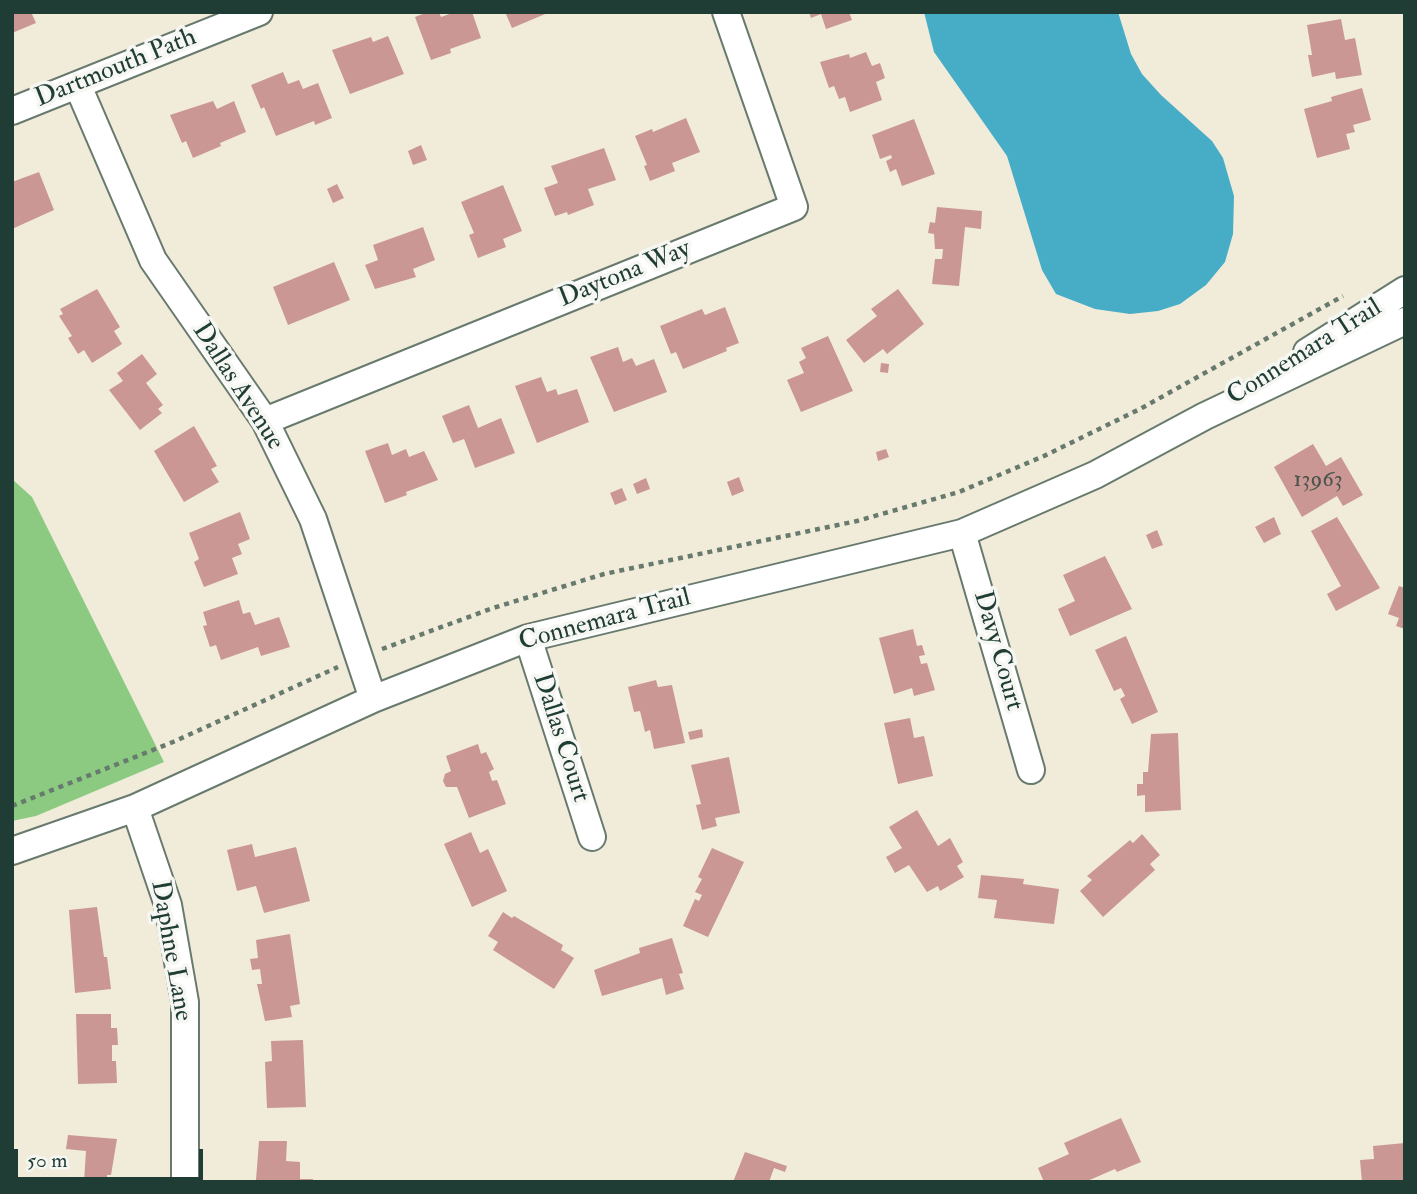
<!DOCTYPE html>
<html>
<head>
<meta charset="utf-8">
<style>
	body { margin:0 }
	#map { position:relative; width:1417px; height:1194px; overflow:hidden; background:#f1ecd9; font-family:"IM FELL Double Pica",serif }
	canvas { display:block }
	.frame { position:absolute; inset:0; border:14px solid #1f3d34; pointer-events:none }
	.scale { position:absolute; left:14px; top:1149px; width:189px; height:32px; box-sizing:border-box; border:4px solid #1f3d34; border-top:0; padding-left:9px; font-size:21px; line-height:24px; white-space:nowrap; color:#1f3d34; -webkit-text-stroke:5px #f6f6f2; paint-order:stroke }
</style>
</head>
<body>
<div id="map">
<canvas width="1417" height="1194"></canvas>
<div class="frame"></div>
<div class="scale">50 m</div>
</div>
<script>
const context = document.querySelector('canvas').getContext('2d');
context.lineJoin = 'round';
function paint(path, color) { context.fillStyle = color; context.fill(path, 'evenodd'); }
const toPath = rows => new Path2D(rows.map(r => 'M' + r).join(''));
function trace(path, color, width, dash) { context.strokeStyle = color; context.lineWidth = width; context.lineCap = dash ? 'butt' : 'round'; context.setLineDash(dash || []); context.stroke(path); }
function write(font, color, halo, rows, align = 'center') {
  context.font = font + ' "IM FELL Double Pica",serif'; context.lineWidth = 7; context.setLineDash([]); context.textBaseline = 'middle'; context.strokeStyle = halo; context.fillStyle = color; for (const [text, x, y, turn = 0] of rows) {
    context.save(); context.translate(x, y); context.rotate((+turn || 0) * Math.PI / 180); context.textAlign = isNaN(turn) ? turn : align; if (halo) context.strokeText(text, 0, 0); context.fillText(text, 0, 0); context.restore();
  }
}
const green = toPath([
	[12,479,32,497,164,762,36,816,12,821]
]);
const water = toPath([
	[924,12,1118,12,1131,54,1142,74,1161,95,1212,141,1223,158,1234,196,1233,234,1225,262,1206,285,1180,304,1158,311,1130,314,1095,309,1056,294,1042,270,1007,156,934,52]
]);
const building = toPath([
	[12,12,31,12,36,23,12,33],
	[428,12,439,12,441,17,455,12,472,12,481,38,450,49,451,53,431,60,415,17],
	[505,12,550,12,512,28],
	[809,12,849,12,852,20,826,29,821,14,811,18],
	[1341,19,1345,40,1355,38,1362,75,1336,79,1335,72,1312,77,1308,55,1312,55,1307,25],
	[388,36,404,74,350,94,332,50,371,37,373,42],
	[866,52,872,66,880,63,885,78,876,82,882,100,850,112,845,97,839,99,834,86,829,88,820,62,849,54,850,58],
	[283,72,288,84,299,80,303,89,318,83,332,118,315,125,314,121,276,136,264,107,261,109,251,85],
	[1362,88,1371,120,1353,125,1355,132,1346,134,1350,149,1317,158,1304,109,1332,101,1331,97],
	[213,101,217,109,234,101,246,132,220,143,221,146,193,158,186,141,182,143,170,115],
	[686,118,700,152,672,163,675,171,650,181,644,166,647,165,635,136,652,129,653,132],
	[914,119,935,174,902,186,896,169,890,172,886,161,892,158,891,155,880,159,872,135],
	[421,145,427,160,413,165,408,151],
	[604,148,616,180,588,189,594,205,568,215,567,212,555,216,544,188,558,183,551,166],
	[39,172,54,210,12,229,12,182],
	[337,184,344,198,333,203,327,189],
	[503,185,522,231,503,239,506,247,478,258,469,235,474,233,461,202],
	[937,207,982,211,981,229,965,227,959,286,932,284,935,259,942,259,943,249,935,249,934,234,928,233,930,222,935,223],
	[423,227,435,260,413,269,416,277,375,289,365,265,378,260,373,245],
	[334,262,350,300,288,325,273,287],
	[97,289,120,327,114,331,122,344,92,363,84,350,78,354,68,338,72,336,59,316,63,314,60,309],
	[898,289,924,324,887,354,883,349,864,363,846,340,877,316,871,309],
	[725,307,739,343,726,348,727,351,683,369,676,352,671,354,660,326,702,309,705,315],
	[828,336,853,391,801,412,787,380,804,373,799,362,806,358,801,348],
	[618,347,623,362,632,358,636,366,654,359,667,392,614,412,590,357],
	[142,354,157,374,146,383,163,405,158,409,162,413,140,430,109,390,123,381,117,373],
	[881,363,889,364,888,373,880,372],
	[541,377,547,392,556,389,558,395,577,389,589,422,537,443,515,386],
	[469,405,478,428,501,418,515,453,475,468,464,439,453,443,442,416],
	[194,426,217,466,211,469,219,482,184,502,154,451],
	[388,443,392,455,406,449,409,457,424,451,438,480,406,492,407,495,385,503,365,451],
	[1313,444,1326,466,1341,457,1363,495,1343,506,1337,496,1302,517,1274,467],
	[886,449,889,457,878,461,876,452],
	[739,477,744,491,732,496,727,482],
	[646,478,650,489,637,494,633,484],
	[622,488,627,500,615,505,610,493],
	[240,512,250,539,238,544,242,554,232,558,238,574,204,587,194,562,199,559,189,533],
	[1274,517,1281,534,1264,543,1255,527],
	[1337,517,1380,588,1336,611,1327,594,1341,586,1311,531],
	[1157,530,1163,545,1152,549,1146,535],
	[1105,556,1132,609,1070,636,1058,609,1075,601,1063,575],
	[1399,586,1405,588,1405,629,1396,626,1399,618,1388,614],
	[239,600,243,614,250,612,255,625,279,617,290,647,261,656,258,647,221,660,216,645,210,647,203,626,207,625,203,612],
	[913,629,917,646,922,645,925,655,919,656,921,664,927,663,935,690,914,696,912,688,894,694,879,638],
	[1126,636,1158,712,1132,724,1120,699,1125,696,1121,688,1114,691,1095,650],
	[656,680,658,687,672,685,685,743,654,749,650,730,645,732,640,711,634,712,628,687],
	[910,718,914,738,924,736,933,776,898,784,884,723],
	[702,729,703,737,690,740,688,732],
	[1178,733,1181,810,1145,812,1145,795,1137,796,1137,784,1143,784,1143,772,1148,772,1151,734],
	[478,744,481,754,486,752,494,769,489,772,492,781,497,780,506,804,469,818,457,787,446,787,443,781,445,774,451,771,446,756],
	[729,757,740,813,715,818,717,826,702,830,696,805,701,804,691,765],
	[917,810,938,846,950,838,963,862,957,866,964,877,940,891,938,886,927,892,909,865,895,873,886,857,902,848,889,827],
	[471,832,480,853,488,849,507,891,472,907,444,844],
	[1142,834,1160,855,1150,864,1155,870,1103,917,1080,891,1092,880,1087,876,1130,840,1133,843],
	[252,844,255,857,296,847,310,901,264,913,256,886,237,891,227,850],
	[712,848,744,862,708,937,683,926,695,899,699,901,702,895,695,892,702,879,698,877],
	[981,875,1024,879,1023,884,1059,889,1054,924,994,918,997,900,978,898],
	[97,907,104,957,107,957,111,989,75,993,69,910],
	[503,912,512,918,514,916,563,945,561,950,574,958,554,989,493,950,498,942,488,936],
	[290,934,300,1004,290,1006,292,1017,265,1021,257,984,262,984,260,969,252,970,250,959,258,958,256,940],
	[672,938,683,973,679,974,684,989,666,995,662,978,602,996,594,970,640,953,639,948],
	[76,1014,111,1014,111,1028,117,1028,118,1045,112,1045,112,1061,116,1061,117,1083,78,1084],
	[303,1040,306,1107,267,1108,265,1062,272,1061,271,1041],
	[1121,1118,1141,1162,1117,1172,1115,1169,1085,1182,1044,1182,1038,1168,1069,1154,1064,1143],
	[68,1135,117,1139,111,1175,107,1175,107,1182,84,1182,86,1151,66,1149],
	[259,1141,287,1141,286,1161,300,1162,300,1179,313,1179,313,1182,256,1180],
	[1405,1143,1405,1182,1362,1182,1360,1160,1374,1159,1373,1146],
	[745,1152,787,1166,785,1172,774,1168,769,1182,733,1182]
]);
const path = toPath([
	[382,649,493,608,604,574,857,521,959,492,1044,456,1140,409,1343,296],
	[12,806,173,742,338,667]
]);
const minor = toPath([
	[78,86,153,260,265,421,313,519,373,699],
	[12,111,259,12],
	[1307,352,1405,290],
	[265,421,794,207,726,12],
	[962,533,1031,770],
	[528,638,592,837],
	[135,808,168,905,185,1002,185,1182],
	[12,851,135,808,373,699,528,638,962,533,1095,475,1205,416,1405,321]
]);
const numberNames = [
	["13963",1318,481]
];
const streetNames = [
	["Dartmouth Path",116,69,-22],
	["Daytona Way",625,275,-22],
	["Connemara Trail",1305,353,-32],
	["Dallas Avenue",237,387,57],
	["Connemara Trail",605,621,-15],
	["Davy Court",997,651,74],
	["Dallas Court",560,738,72],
	["Daphne Lane",170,951,80]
];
paint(green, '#8bca80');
paint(water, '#47adc6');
paint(building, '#ca9794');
trace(minor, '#687a6e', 30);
trace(path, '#687a6e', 4.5, [5, 5]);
trace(minor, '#fff', 26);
write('23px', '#4a544c', null, numberNames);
write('26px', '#1f3d34', '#f6f6f2', streetNames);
</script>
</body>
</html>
